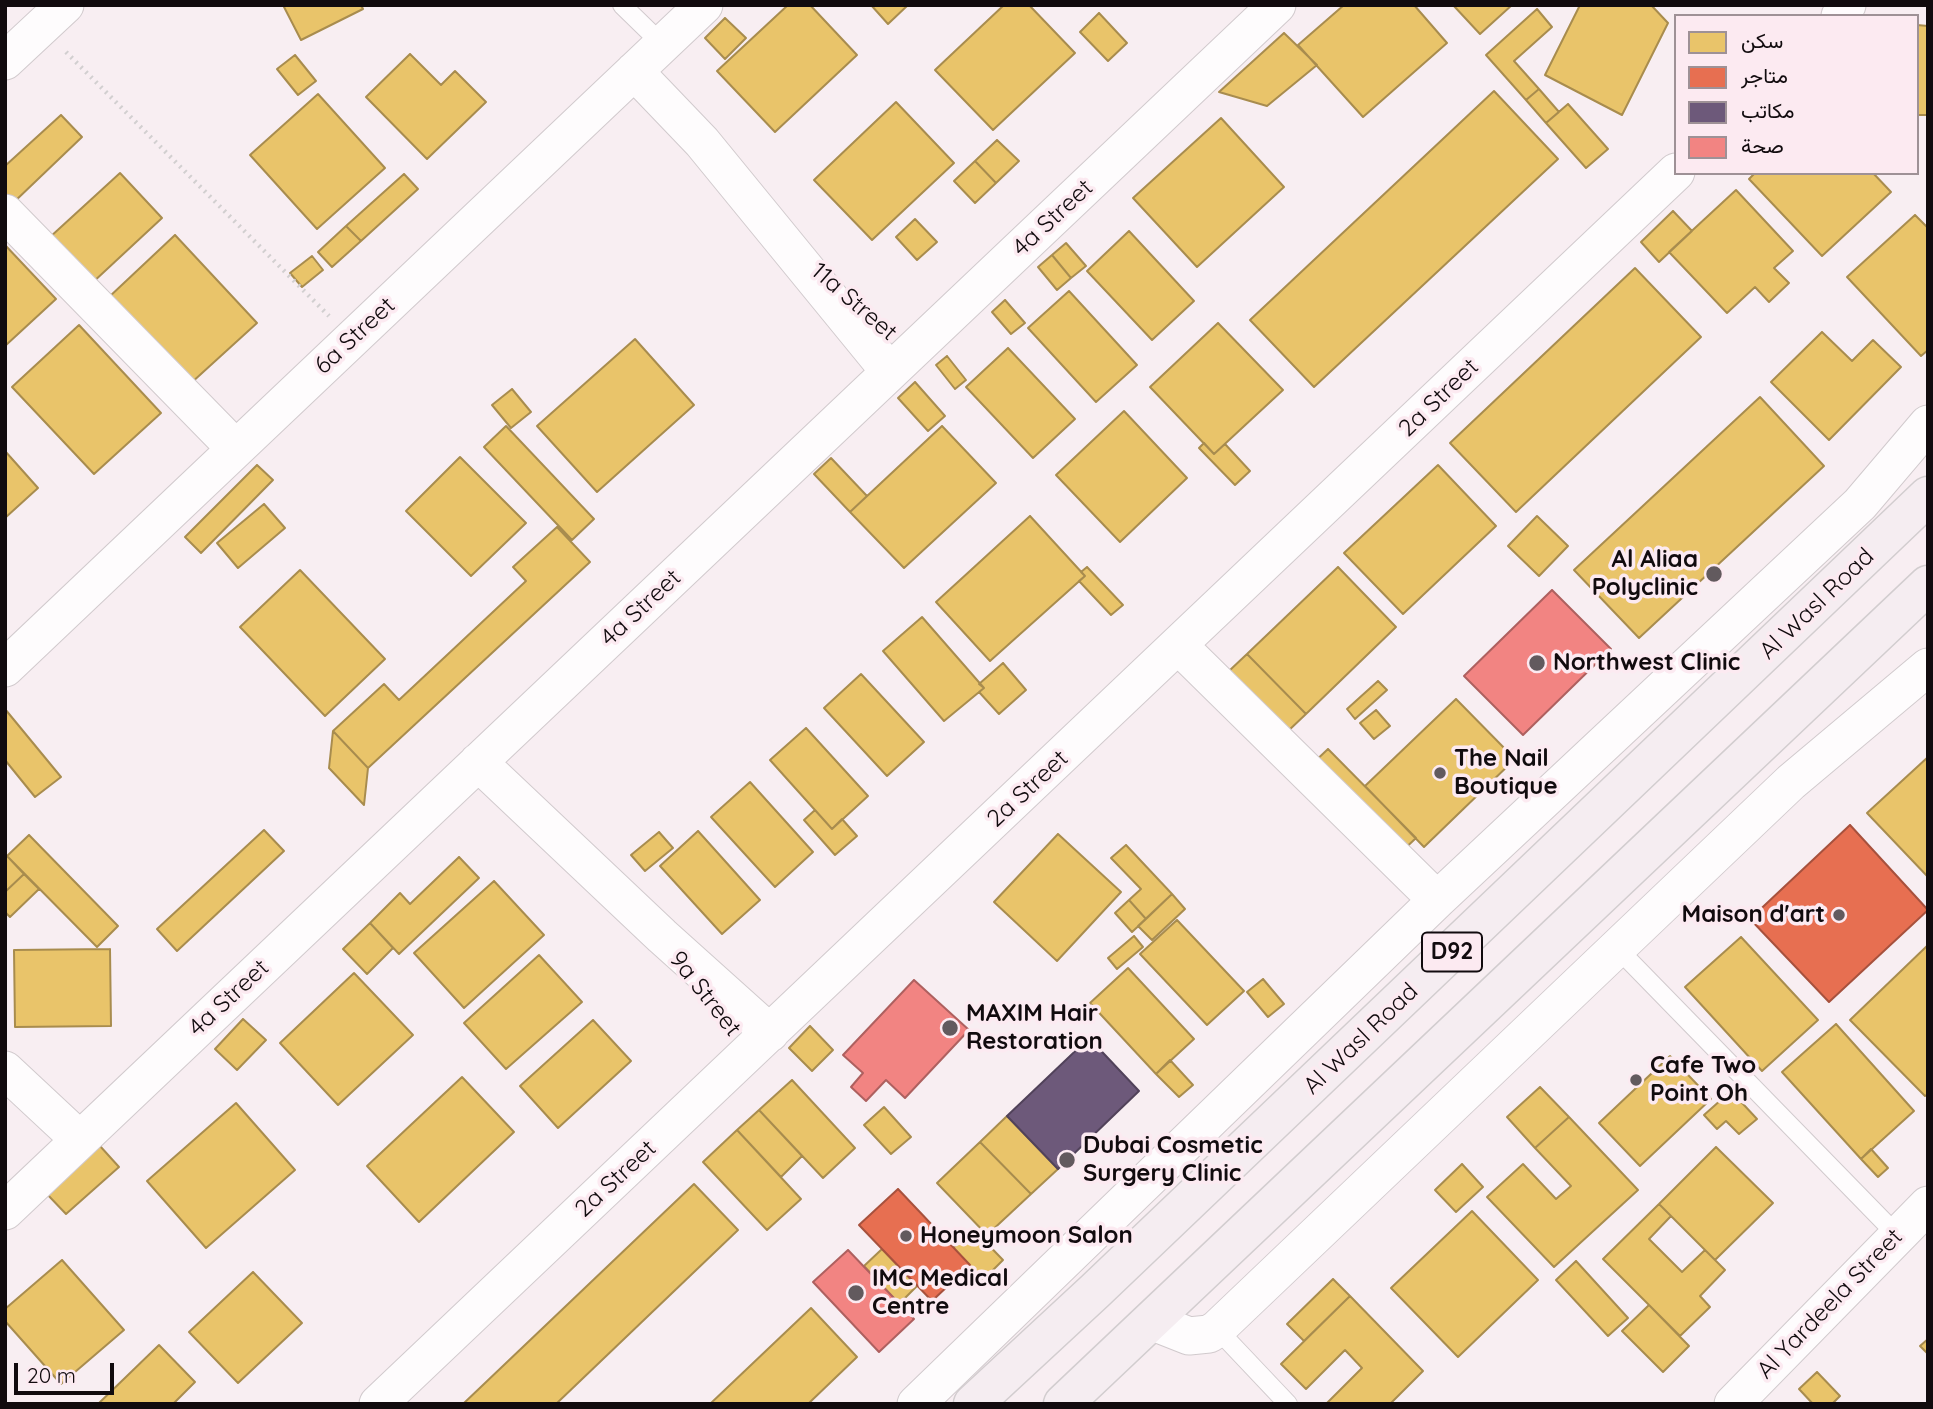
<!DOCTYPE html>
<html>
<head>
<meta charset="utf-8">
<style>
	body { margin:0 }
	#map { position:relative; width:1933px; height:1409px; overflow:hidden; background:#f8eef2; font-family:Quicksand,Vazirmatn,sans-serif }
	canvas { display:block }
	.frame { position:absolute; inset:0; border:7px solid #110b0e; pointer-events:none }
	.legend { position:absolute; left:1674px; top:14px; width:245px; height:161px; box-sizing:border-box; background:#fceaf1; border:2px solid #9e9196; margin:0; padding:9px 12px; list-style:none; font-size:21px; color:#110b0e }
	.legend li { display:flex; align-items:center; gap:14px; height:35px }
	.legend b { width:35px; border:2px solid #9e9196 }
	.scale { position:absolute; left:14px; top:1363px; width:100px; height:32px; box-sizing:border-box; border:4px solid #110b0e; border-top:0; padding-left:9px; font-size:21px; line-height:24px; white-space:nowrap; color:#110b0e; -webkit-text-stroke:5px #fceaf1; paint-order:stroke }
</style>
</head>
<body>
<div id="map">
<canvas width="1933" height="1409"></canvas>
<div class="frame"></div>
<ul class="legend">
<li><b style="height:19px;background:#e9c46a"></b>سكن</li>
<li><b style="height:19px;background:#e76f51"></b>متاجر</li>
<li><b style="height:19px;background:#6d597a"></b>مكاتب</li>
<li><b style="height:19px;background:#f28482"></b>صحة</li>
</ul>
<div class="scale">20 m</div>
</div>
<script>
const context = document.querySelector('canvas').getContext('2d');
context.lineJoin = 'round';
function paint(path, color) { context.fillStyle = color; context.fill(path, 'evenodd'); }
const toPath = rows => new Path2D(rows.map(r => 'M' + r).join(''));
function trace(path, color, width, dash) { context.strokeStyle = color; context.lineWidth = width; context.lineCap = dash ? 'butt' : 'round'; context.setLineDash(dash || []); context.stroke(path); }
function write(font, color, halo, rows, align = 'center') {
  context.font = font + ' Quicksand,sans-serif'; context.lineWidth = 7; context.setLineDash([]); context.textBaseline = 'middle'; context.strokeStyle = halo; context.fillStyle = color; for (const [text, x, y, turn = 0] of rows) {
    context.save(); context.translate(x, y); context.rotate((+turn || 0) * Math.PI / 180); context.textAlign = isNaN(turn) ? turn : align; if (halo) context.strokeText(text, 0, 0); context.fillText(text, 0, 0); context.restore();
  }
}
const homes = toPath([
	[283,5,361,5,363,9,301,40,283,5],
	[788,5,810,5,857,55,775,132,717,71,788,5],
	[871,5,908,5,888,24,871,5],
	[1004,5,1029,5,1075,53,993,130,935,70,1004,5],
	[1344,5,1414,5,1447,43,1363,117,1298,45,1344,5],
	[1453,5,1512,5,1480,34,1453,5],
	[1580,5,1651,5,1668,23,1622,115,1545,75,1580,5],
	[1537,9,1552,27,1514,61,1539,89,1526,100,1486,55,1537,9],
	[1099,13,1127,43,1108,61,1080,32,1099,13],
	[725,18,746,38,725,59,705,38,725,18],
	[1917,25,1928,26,1928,115,1917,115,1917,25],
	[1284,33,1317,65,1267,106,1219,92,1284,33],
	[410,54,441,85,455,71,486,102,427,159,366,97,410,54],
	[295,55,316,81,298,95,277,69,295,55],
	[1539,89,1559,112,1546,123,1526,100,1539,89],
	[1494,91,1558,159,1314,387,1250,320,1494,91],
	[318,94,385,168,317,229,250,155,318,94],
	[896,102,954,163,872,240,814,180,896,102],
	[1568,104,1608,149,1586,168,1546,123,1568,104],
	[61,115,82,137,13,203,5,195,5,166,61,115],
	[1221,118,1284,187,1197,267,1133,198,1221,118],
	[997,140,1019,161,996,183,975,161,997,140],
	[975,161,996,183,975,203,954,181,975,161],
	[120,173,162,218,91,284,49,238,120,173],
	[1755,173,1873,173,1891,192,1822,256,1749,179,1755,173],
	[404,174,418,189,361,241,346,226,404,174],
	[1736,190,1793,251,1774,268,1789,283,1769,302,1755,287,1727,313,1669,252,1736,190],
	[1673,211,1692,231,1659,262,1641,242,1673,211],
	[1915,215,1928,228,1928,350,1921,356,1847,277,1915,215],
	[915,219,937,242,917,260,896,237,915,219],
	[346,226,361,241,332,267,318,252,346,226],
	[1129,231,1194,301,1152,340,1087,271,1129,231],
	[175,235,257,323,190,384,108,298,175,235],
	[1066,243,1086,266,1071,278,1052,255,1066,243],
	[5,245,56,299,5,346,5,245],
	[1052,255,1071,278,1057,290,1038,267,1052,255],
	[312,256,323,270,302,287,290,273,312,256],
	[1635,268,1701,337,1516,512,1450,443,1635,268],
	[1069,291,1137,365,1096,402,1028,328,1069,291],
	[1005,300,1025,323,1011,334,992,312,1005,300],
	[1218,323,1283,390,1214,454,1150,387,1218,323],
	[79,325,161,413,94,474,12,387,79,325],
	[1822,332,1852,361,1873,340,1901,367,1829,440,1771,382,1822,332],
	[635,339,694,405,597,492,537,426,635,339],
	[1008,348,1075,419,1033,458,966,387,1008,348],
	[947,356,966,380,955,389,936,365,947,356],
	[915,382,945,416,928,431,898,398,915,382],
	[512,389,531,412,511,428,492,405,512,389],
	[1760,397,1824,466,1639,638,1574,570,1760,397],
	[1124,411,1187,478,1120,542,1056,475,1124,411],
	[506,426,594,519,572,540,484,447,506,426],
	[942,426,996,483,904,568,850,512,942,426],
	[1204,443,1214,454,1225,444,1250,471,1235,485,1199,448,1204,443],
	[5,451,38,488,5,518,5,451],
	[460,457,526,523,471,576,406,511,460,457],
	[831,458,867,496,850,512,814,474,831,458],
	[257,465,273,480,201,553,185,537,257,465],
	[1438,465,1496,526,1403,614,1344,553,1438,465],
	[264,504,285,528,238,568,217,543,264,504],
	[1030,516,1085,576,990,661,936,602,1030,516],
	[1537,516,1568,546,1539,576,1508,546,1537,516],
	[557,527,590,562,368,768,333,731,384,684,399,700,526,581,513,567,557,527],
	[1087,567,1123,605,1111,615,1079,581,1085,576,1081,572,1087,567],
	[1338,567,1396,627,1306,714,1247,654,1338,567],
	[300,570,385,659,325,716,240,627,300,570],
	[922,617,984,688,944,721,883,651,922,617],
	[1247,654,1306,714,1287,732,1229,671,1247,654],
	[1003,663,1026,690,999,714,979,692,984,688,979,684,1003,663],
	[861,674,924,742,887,776,824,708,861,674],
	[1378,681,1387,690,1355,719,1347,709,1378,681],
	[1456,699,1515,759,1424,847,1365,786,1456,699],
	[5,709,61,777,35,797,5,760,5,709],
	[1376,710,1390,726,1374,739,1360,723,1376,710],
	[806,728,868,796,832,829,770,760,806,728],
	[333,731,368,768,364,805,329,768,333,731],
	[1328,749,1416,838,1397,856,1310,766,1328,749],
	[1928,757,1928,877,1867,813,1928,757],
	[750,782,813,852,775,887,711,817,750,782],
	[815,810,832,829,842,819,857,836,835,855,804,820,815,810],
	[264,830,284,851,177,951,157,929,264,830],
	[698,831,760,900,722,934,660,866,698,831],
	[659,832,673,848,645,871,631,855,659,832],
	[1058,834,1121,892,1057,961,994,902,1058,834],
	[29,835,118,926,97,947,7,856,29,835],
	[1126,845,1172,894,1146,919,1129,900,1141,889,1111,858,1126,845],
	[7,856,24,874,5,892,5,858,7,856],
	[459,857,479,878,399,954,370,923,400,893,410,904,459,857],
	[24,874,39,889,10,917,5,912,5,892,24,874],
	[494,881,544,935,464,1008,414,953,494,881],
	[1172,894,1185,909,1152,940,1138,926,1172,894],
	[1129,900,1146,919,1132,932,1115,913,1129,900],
	[1177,920,1244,991,1207,1025,1140,954,1177,920],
	[370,923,393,948,367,974,343,949,370,923],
	[1134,936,1143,947,1117,969,1108,958,1134,936],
	[1741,937,1818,1020,1762,1071,1685,987,1741,937],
	[1928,945,1928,1094,1925,1096,1850,1020,1928,945],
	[110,949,111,1026,15,1027,14,950,110,949],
	[539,955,582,1002,506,1069,464,1023,539,955],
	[1128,968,1194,1039,1156,1074,1090,1003,1128,968],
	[354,973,413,1035,338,1105,280,1043,354,973],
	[1263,979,1284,1004,1268,1017,1247,992,1263,979],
	[243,1019,266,1040,237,1070,215,1049,243,1019],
	[593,1020,631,1061,558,1128,520,1086,593,1020],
	[1836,1024,1914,1111,1861,1159,1782,1072,1836,1024],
	[810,1026,833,1050,812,1071,789,1048,810,1026],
	[1670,1056,1711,1099,1640,1166,1599,1123,1670,1056],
	[1170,1060,1193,1085,1179,1097,1156,1074,1170,1060],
	[462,1077,514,1132,419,1222,367,1166,462,1077],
	[792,1080,855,1148,823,1178,759,1110,792,1080],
	[1540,1087,1569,1117,1535,1148,1507,1117,1540,1087],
	[1731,1091,1757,1119,1739,1134,1726,1121,1717,1129,1704,1115,1731,1091],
	[236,1103,295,1170,206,1248,147,1181,236,1103],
	[884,1107,911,1137,891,1154,864,1125,884,1107],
	[759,1110,802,1156,781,1177,737,1130,759,1110],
	[1007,1116,1058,1169,1031,1194,980,1142,1007,1116],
	[1569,1117,1638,1190,1554,1267,1487,1197,1523,1164,1556,1199,1571,1186,1535,1148,1569,1117],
	[737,1130,801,1199,767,1230,703,1162,737,1130],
	[980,1142,1031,1194,987,1235,937,1183,980,1142],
	[100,1146,119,1167,66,1214,46,1193,100,1146],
	[1716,1147,1773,1203,1715,1260,1659,1204,1716,1147],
	[1871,1149,1888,1168,1878,1177,1861,1159,1871,1149],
	[1462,1164,1483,1187,1456,1212,1435,1190,1462,1164],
	[694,1184,738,1230,556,1404,463,1404,694,1184],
	[1659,1204,1671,1216,1649,1239,1682,1272,1705,1250,1725,1270,1700,1296,1710,1307,1680,1336,1603,1259,1659,1204],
	[1472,1211,1538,1280,1458,1357,1391,1288,1472,1211],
	[973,1229,1003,1260,983,1280,953,1248,973,1229],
	[882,1249,917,1286,899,1304,864,1266,882,1249],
	[62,1260,124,1330,61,1384,5,1321,5,1309,62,1260],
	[1576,1261,1628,1318,1608,1336,1556,1280,1576,1261],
	[253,1272,302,1323,238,1383,189,1332,253,1272],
	[1333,1279,1350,1296,1304,1341,1287,1324,1333,1279],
	[1350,1296,1423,1371,1390,1404,1326,1404,1362,1368,1345,1350,1306,1389,1281,1364,1350,1296],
	[1649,1305,1689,1346,1663,1372,1622,1331,1649,1305],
	[811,1308,857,1357,808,1404,710,1404,811,1308],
	[1928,1339,1928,1354,1920,1346,1928,1339],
	[159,1345,195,1382,173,1404,98,1404,159,1345],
	[1817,1372,1840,1396,1832,1404,1813,1404,1799,1389,1817,1372]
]);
const shops = toPath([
	[1850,825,1928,910,1829,1002,1750,919,1850,825],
	[898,1189,970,1265,932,1301,859,1225,898,1189]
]);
const offices = toPath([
	[1089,1038,1139,1091,1058,1169,1007,1116,1089,1038]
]);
const health = toPath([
	[1552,590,1611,649,1523,735,1464,676,1552,590],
	[914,980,969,1030,905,1098,886,1080,866,1101,851,1087,863,1073,843,1055,914,980],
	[848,1250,914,1319,879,1352,813,1282,848,1250]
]);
const path = toPath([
	[66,52,329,316]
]);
const service = toPath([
	[622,5,663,45],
	[1616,947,1897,1235],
	[1217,1329,1288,1404]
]);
const minor = toPath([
	[1840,16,1847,5],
	[5,61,65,5],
	[634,71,702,142,890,372],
	[5,213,236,449],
	[1179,646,1437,900],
	[5,668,704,5],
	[478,762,662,936,770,1033],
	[5,1070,80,1140],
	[5,1211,1277,5],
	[1151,1321,1189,1336,1209,1334,1217,1329,1791,782,1928,667],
	[378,1404,1676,172],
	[916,1404,1437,900,1860,504,1928,424],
	[1733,1404,1928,1205]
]);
const primary = toPath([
	[973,1404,1095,1291,1928,496],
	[1063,1404,1928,585]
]);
const markers = [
	[1714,574,9,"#625a5e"],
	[1537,663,9,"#625a5e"],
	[1440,773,7,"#625a5e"],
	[1839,915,7,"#625a5e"],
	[950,1028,9,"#625a5e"],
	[1636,1080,7,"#625a5e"],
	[1067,1160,9,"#625a5e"],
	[906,1236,7,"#625a5e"],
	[856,1293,9,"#625a5e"]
];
const shields = [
	[1452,952,60]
];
const shieldNames = [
	["D92",1452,952]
];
const streetNames = [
	["4a Street",1053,218,-43],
	["11a Street",854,302,41],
	["6a Street",355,336,-43],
	["2a Street",1439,398,-44],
	["Al Wasl Road",1817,604,-44],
	["4a Street",641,608,-43],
	["2a Street",1028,789,-43],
	["9a Street",705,994,52],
	["4a Street",229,998,-43],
	["Al Wasl Road",1361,1039,-44],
	["2a Street",616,1179,-43],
	["Al Yardeela Street",1830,1304,-46]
];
const poiNames = [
	["Al Aliaa",1698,560,"right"],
	["Polyclinic",1698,588,"right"],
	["Northwest Clinic",1553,663],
	["The Nail",1454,759],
	["Boutique",1454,787],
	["Maison d'art",1825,915,"right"],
	["MAXIM Hair",966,1014],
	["Restoration",966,1042],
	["Cafe Two",1650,1066],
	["Point Oh",1650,1094],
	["Dubai Cosmetic",1083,1146],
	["Surgery Clinic",1083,1174],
	["Honeymoon Salon",920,1236],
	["IMC Medical",872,1279],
	["Centre",872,1307]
];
paint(homes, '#e9c46a');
trace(homes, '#a88c4e', 2);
paint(shops, '#e76f51');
trace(shops, '#a7513d', 2);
paint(offices, '#6d597a');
trace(offices, '#51425a', 2);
paint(health, '#f28482');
trace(health, '#ae605f', 2);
trace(service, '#d1cacd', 20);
trace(minor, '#d1cacd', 39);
trace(primary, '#d2cdcf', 41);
trace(path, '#d2cfd0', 4.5, [2, 5]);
trace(service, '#fefcfd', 18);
trace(minor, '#fefcfd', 37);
trace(primary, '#f5edf1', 38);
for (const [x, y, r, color] of markers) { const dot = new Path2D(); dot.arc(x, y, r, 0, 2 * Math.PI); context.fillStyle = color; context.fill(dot); trace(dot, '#fceaf1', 2.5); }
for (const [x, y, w] of shields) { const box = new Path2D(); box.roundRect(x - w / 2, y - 19.5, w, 39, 5); context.fillStyle = '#fceaf1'; context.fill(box); trace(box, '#110b0e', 2); }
write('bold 23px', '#110b0e', null, shieldNames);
write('24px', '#110b0e', '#fceaf1', streetNames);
write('bold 24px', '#110b0e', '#fceaf1', poiNames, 'left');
</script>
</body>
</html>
